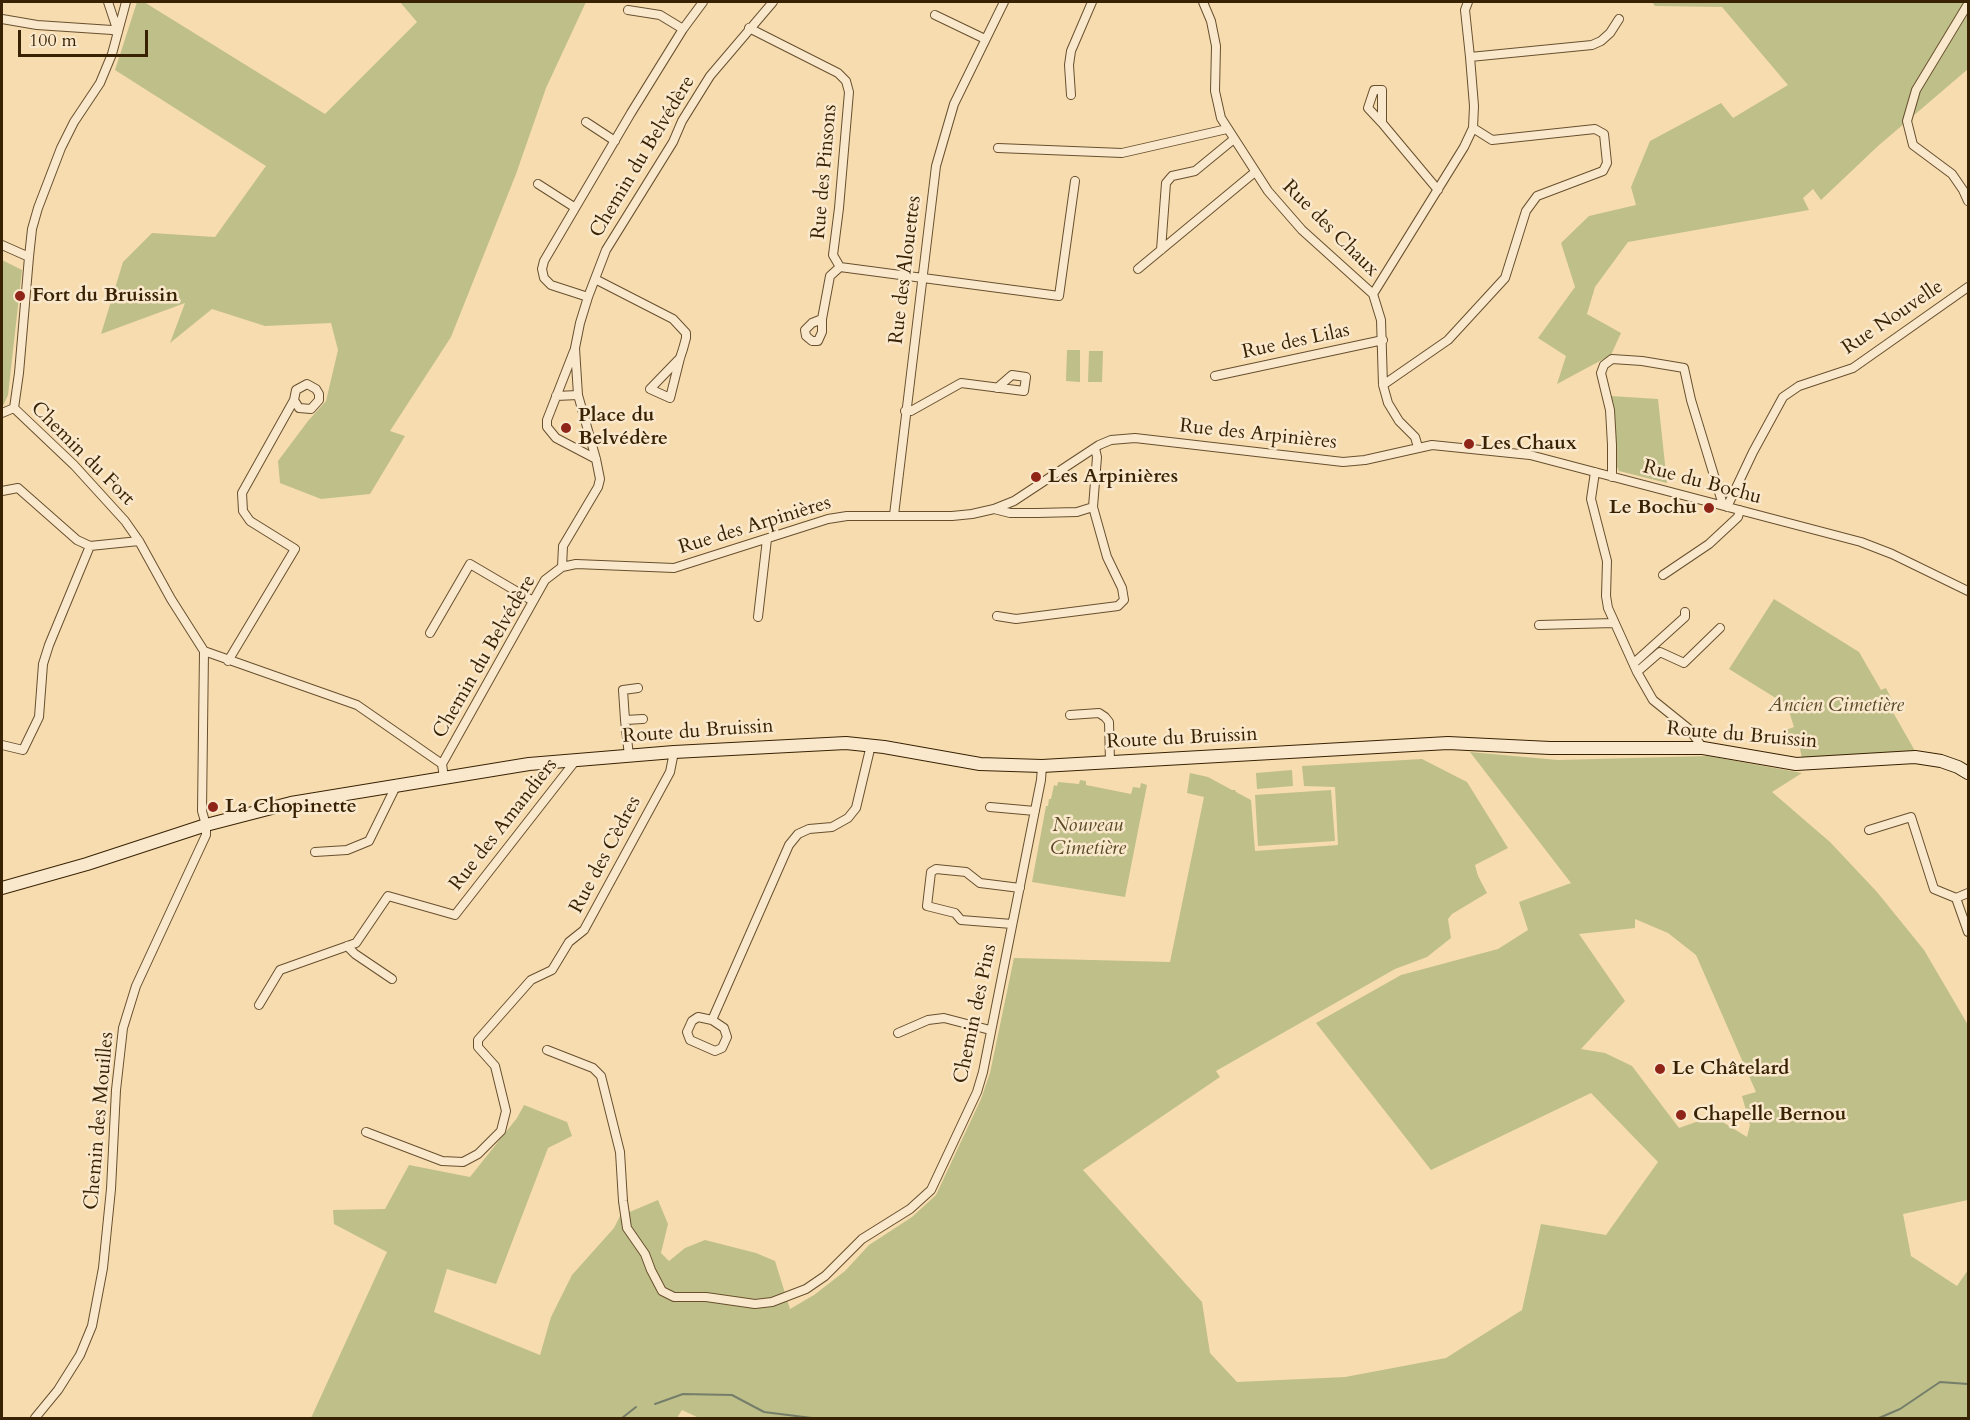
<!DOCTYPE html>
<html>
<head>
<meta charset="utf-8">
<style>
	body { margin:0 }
	#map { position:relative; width:1970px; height:1420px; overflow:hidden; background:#f7dcb0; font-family:Cardo,serif }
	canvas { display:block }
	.frame { position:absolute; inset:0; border:3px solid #382203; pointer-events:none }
	.scale { position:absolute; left:18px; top:30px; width:130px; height:27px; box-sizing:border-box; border:3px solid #382203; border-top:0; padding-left:8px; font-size:18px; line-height:21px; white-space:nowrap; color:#382203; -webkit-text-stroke:4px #fae8cc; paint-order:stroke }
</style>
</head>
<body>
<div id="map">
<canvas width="1970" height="1420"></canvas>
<div class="frame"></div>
<div class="scale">100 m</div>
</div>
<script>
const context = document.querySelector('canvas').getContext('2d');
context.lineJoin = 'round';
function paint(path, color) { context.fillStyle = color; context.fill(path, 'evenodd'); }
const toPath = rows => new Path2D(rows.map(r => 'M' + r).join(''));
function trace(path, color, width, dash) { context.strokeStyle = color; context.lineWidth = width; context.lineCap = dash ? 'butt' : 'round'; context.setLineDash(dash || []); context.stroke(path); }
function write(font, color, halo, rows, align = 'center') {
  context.font = font + ' Cardo,serif'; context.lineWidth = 5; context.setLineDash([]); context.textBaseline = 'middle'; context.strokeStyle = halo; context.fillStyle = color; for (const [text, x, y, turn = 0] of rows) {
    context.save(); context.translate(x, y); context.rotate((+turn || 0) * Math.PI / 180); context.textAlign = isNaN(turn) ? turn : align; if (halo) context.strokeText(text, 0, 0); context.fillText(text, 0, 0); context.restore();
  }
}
const green = toPath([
	[137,2,144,2,325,114,417,22,400,2,586,2,546,88,516,174,451,337,390,431,405,436,370,494,321,499,280,483,278,461,308,421,326,401,338,350,331,323,265,326,212,309,170,343,185,303,101,334,123,262,152,233,215,237,266,166,115,70],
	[1652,2,1968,2,1968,69,1878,146,1821,200,1813,189,1803,198,1809,210,1628,242,1595,287,1587,314,1621,333,1611,355,1557,384,1566,356,1538,338,1575,287,1561,243,1589,216,1636,205,1631,187,1650,141,1721,103,1733,118,1788,85,1722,7,1655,6],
	[2,260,22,270,8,395,2,408],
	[1067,350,1080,350,1080,382,1066,381],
	[1089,351,1103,351,1102,382,1088,382],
	[1611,396,1658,399,1667,483,1619,471,1616,465],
	[1774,599,1859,652,1881,690,1886,688,1894,704,1890,707,1915,751,1802,758,1799,744,1790,744,1786,730,1794,727,1787,705,1729,669],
	[1470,752,1558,760,1708,756,1802,773,1772,792,1830,842,1877,892,1924,950,1968,1025,1968,1200,1903,1214,1911,1256,1957,1286,1968,1270,1968,1418,699,1418,682,1410,677,1418,311,1418,387,1252,334,1224,333,1210,385,1209,409,1165,470,1177,517,1118,524,1105,567,1122,572,1136,548,1148,496,1284,447,1269,434,1312,540,1355,551,1317,572,1275,614,1228,620,1216,658,1200,668,1224,661,1253,669,1261,685,1248,705,1240,756,1253,775,1261,790,1309,814,1295,845,1271,869,1245,912,1217,936,1195,981,1099,990,1073,1014,958,1170,962,1204,797,1187,793,1190,773,1208,777,1232,790,1235,790,1236,792,1251,800,1255,851,1338,845,1335,787,1304,786,1302,766,1422,759,1467,782,1508,848,1475,865,1478,876,1487,893,1452,914,1448,919,1451,938,1427,957,1395,969,1216,1071,1220,1077,1083,1170,1202,1302,1210,1353,1237,1382,1345,1377,1446,1358,1522,1310,1541,1224,1606,1235,1658,1162,1591,1093,1431,1170,1316,1023,1401,975,1498,949,1528,930,1519,902,1571,883],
	[1635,919,1668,933,1696,955,1756,1092,1742,1096,1750,1125,1747,1137,1713,1116,1679,1128,1632,1066,1605,1053,1581,1049,1625,1001,1579,934,1635,928],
	[1292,770,1293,786,1257,789,1256,773],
	[1080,780,1086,781,1086,785,1131,794,1133,787,1140,788,1141,783,1147,785,1125,897,1032,882,1046,806,1048,806,1049,799,1051,799,1054,785,1057,786,1058,782,1079,784],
	[1331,790,1335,841,1258,846,1255,795]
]);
const stream = toPath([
	[655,1404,683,1394,732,1395,764,1412,812,1418],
	[622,1418,636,1407],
	[1879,1418,1900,1409,1940,1382,1968,1384]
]);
const street = toPath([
	[108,2,118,32],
	[1203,2,1211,21,1216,46,1215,91,1221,118,1268,191,1302,230,1373,294,1381,320,1383,385,1388,403,1399,421,1415,437,1418,447],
	[1468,2,1465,10,1470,57],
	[1968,4,1916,90,1907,121,1913,145,1952,174,1963,190,1968,201],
	[628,10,660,15,683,29],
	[935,15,985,39],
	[2,19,37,25,112,30,118,32],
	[749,28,838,73,846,81,849,92,839,208,833,255,840,267,1059,296,1075,181],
	[1071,95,1069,65,1071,51,1092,2],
	[586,122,615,141],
	[1382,123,1368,108,1374,90,1382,90,1382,123,1438,190],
	[998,148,1122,153,1227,129],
	[538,184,574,207],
	[2,245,29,257],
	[1161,250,1166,183,1172,176,1195,171,1234,139],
	[1138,269,1255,172],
	[595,279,673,319,686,333,686,338,683,349,680,358,670,398,650,389,680,358],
	[1373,294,1464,147,1473,128,1474,106,1470,57,1592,45,1601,41,1610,33,1619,19],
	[588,297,551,285,544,278,542,269,544,261,631,113,683,29,703,2],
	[822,319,822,332,818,341,812,341,806,336,805,330,812,323,822,319,830,276,840,267],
	[574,351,547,420,547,427,556,438,596,459],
	[1215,376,1383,340],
	[1383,385,1448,340,1505,278,1526,211,1537,196,1603,171,1607,163,1604,134,1595,129,1492,140,1473,128],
	[556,396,578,395],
	[14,408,74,465,125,521,139,541,171,599,204,651,202,811,206,825,206,835,136,986,123,1028,116,1090,111,1189,103,1268,92,1326,80,1355,58,1390,35,1418],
	[14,408,19,373,29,257,32,229,38,208,61,148,74,122,100,83,112,54,126,2],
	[905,411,911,411,961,383,1024,391,1026,377,1012,375,997,388],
	[2,413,14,408],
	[1595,472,1591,499,1607,561,1606,596,1608,608,1637,672,1653,700,1689,729,1703,748],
	[1612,477,1612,445,1610,410,1601,373,1604,365,1612,359,1642,361,1684,368,1691,400,1723,505],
	[2,491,18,488,77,540,90,546,139,541],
	[1727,507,1753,452,1783,397,1799,386,1853,368,1968,287],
	[994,509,1010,513,1037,513,1077,512,1093,507,1097,457,1095,448],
	[894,515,936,166,954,104,1004,2],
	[562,567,563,546,598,487,600,479,596,459,578,395,575,348,580,323,588,297,606,250,673,142,682,121,710,76,773,2],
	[1663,575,1709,544,1738,517,1740,510],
	[997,616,1016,619,1118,606,1124,600,1122,588,1107,557,1093,507],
	[758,617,767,539],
	[1539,625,1614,623],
	[430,633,470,564,533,601],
	[204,651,357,705,442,764],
	[228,661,295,549,250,521,243,511,242,493,294,400,296,390,307,384,316,389,319,394,319,400,311,409,299,408,294,400],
	[1634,663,1685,617,1685,612],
	[1637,672,1660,652,1684,663,1720,628],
	[1070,715,1099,713,1105,717,1109,722,1110,762],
	[625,720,623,690,638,688],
	[2,745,23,750,39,717,43,664,49,645,90,546],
	[629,756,625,720,643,719],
	[444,778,442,764,545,580,562,567,576,564,674,568,828,519,847,516,952,516,972,514,994,509,1014,501,1099,445,1111,440,1135,438,1343,462,1365,460,1432,445,1530,455,1861,542,1892,554,1968,591],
	[990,807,1035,811],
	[1869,830,1911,817,1934,889,1956,898],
	[315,852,347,850,369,841,397,784],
	[1968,893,1956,898,1968,932],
	[1012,924,961,920,955,913,927,906,931,872,936,869,966,872,980,883,1020,888],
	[347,946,355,954,392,979],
	[259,1005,280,970,356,943,388,896,455,915,576,760],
	[712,1020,698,1017,692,1021,687,1032,690,1040,715,1051,722,1048,727,1037,724,1028,712,1020,789,845,798,834,809,829,832,827,848,818,856,808,871,745],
	[898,1033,928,1020,944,1018,990,1030],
	[547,1050,593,1068,601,1076,620,1152,623,1201,627,1228,645,1254,651,1270,662,1291,674,1297,706,1297,755,1304,772,1302,806,1289,825,1276,862,1239,910,1209,931,1190,977,1092,983,1072,1041,780,1042,766],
	[366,1132,442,1161,463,1162,478,1154,501,1131,506,1111,495,1066,478,1047,478,1040,531,980,552,970,569,942,584,930,670,772,674,752]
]);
const secondary = toPath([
	[2,888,87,864,206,825,291,803,529,764,674,752,846,743,884,747,980,764,1042,766,1448,743,1550,748,1703,748,1796,764,1915,757,1941,761,1958,767,1968,773]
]);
const markers = [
	[20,296,6,"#8f2418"],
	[566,428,6,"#8f2418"],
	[1469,444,6,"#8f2418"],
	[1036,477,6,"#8f2418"],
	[1709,508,6,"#8f2418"],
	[213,807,6,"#8f2418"],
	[1660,1069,6,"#8f2418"],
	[1681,1115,6,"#8f2418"]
];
const streetNames = [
	["Chemin du Belvédère",643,157,-59],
	["Rue des Pinsons",825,172,-85],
	["Rue des Chaux",1330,229,45],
	["Rue des Alouettes",906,270,-83],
	["Rue Nouvelle",1893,318,-34],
	["Rue des Lilas",1296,342,-12],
	["Rue des Arpinières",1258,435,6],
	["Chemin du Fort",82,454,45],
	["Rue du Bochu",1702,483,15],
	["Rue des Arpinières",755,526,-17],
	["Chemin du Belvédère",485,657,-60],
	["Route du Bruissin",698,732,-4],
	["Route du Bruissin",1742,736,5],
	["Route du Bruissin",1182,739,-3],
	["Rue des Amandiers",504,825,-52],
	["Rue des Cèdres",606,855,-62],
	["Chemin des Pins",976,1014,-78],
	["Chemin des Mouilles",100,1121,-85]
];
const poiNames = [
	["Fort du Bruissin",32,296],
	["Place du",578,416],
	["Belvédère",578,439],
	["Les Chaux",1481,444],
	["Les Arpinières",1048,477],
	["Le Bochu",1697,508,"right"],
	["La Chopinette",225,807],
	["Le Châtelard",1672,1069],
	["Chapelle Bernou",1693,1115]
];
const parkNames = [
	["Ancien Cimetière",1836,706],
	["Nouveau",1088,826],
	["Cimetière",1088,849]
];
paint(green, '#bfbf89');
trace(stream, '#757e6a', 2);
trace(street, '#68502e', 10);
trace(secondary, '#382203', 14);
trace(street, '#fae8cc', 8);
trace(secondary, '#fae8cc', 12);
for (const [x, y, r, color] of markers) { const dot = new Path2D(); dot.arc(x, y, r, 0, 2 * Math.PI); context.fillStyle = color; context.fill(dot); trace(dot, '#fae8cc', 2); }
write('20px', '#382203', '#fae8cc', streetNames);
write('bold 20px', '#382203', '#fae8cc', poiNames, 'left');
write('italic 20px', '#5a4924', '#fae8cc', parkNames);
</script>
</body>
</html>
